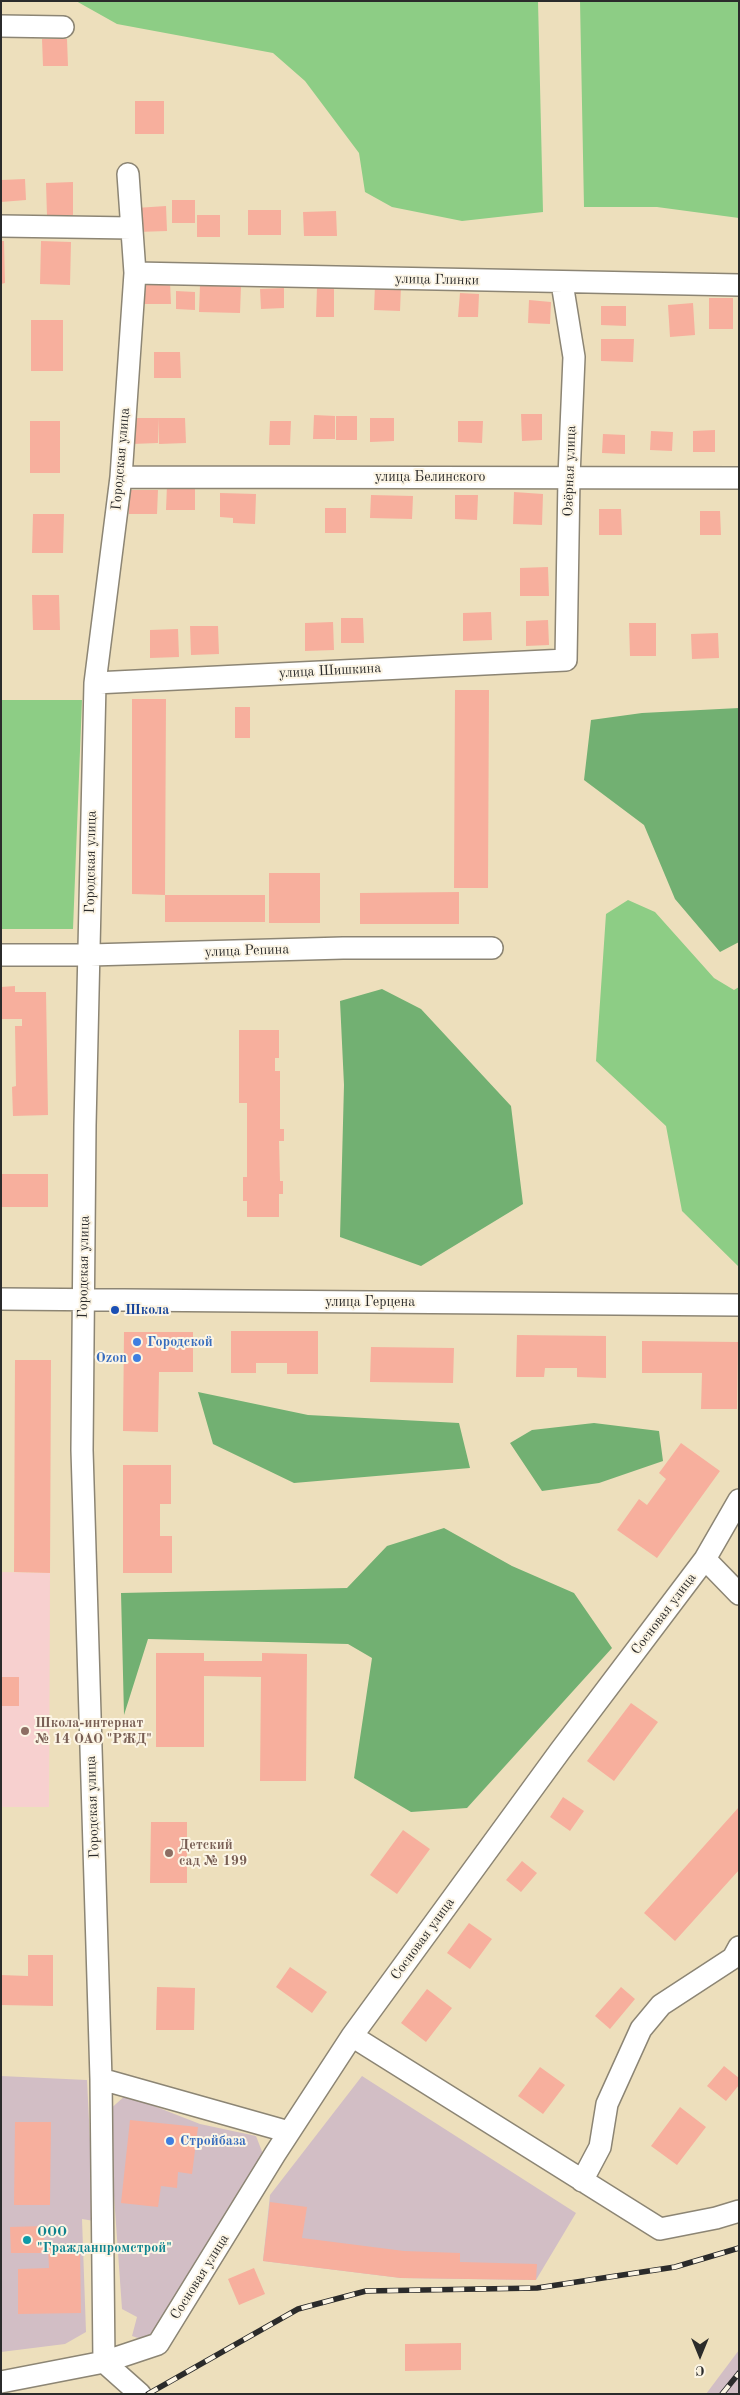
<!DOCTYPE html>
<html>
<head>
<meta charset="utf-8">
<style>
	body { margin:0 }
	#map { position:relative; width:740px; height:2395px; overflow:hidden; background:#eddfbc; font-family:"Old Standard TT",serif }
	canvas { display:block }
	.frame { position:absolute; inset:0; border:2px solid #2b2b2b; pointer-events:none }
	.north { position:absolute; left:675px; top:2330px; width:50px; height:50px; -webkit-text-stroke:4px #fcf5e5; paint-order:stroke; rotate:180deg; font-size:14px; font-weight:700; line-height:20px; text-align:center; color:#2b2b2b }
	.north::after { content:''; display:block; margin:auto; width:18px; height:22px; background:#2b2b2b; clip-path:polygon(50% 0,100% 100%,50% 72%,0 100%) }
</style>
</head>
<body>
<div id="map">
<canvas width="740" height="2395"></canvas>
<div class="frame"></div>
<div class="north">С</div>
</div>
<script>
const context = document.querySelector('canvas').getContext('2d');
context.lineJoin = 'round';
function paint(path, color) { context.fillStyle = color; context.fill(path, 'evenodd'); }
const toPath = rows => new Path2D(rows.map(r => 'M' + r).join(''));
function trace(path, color, width, dash) { context.strokeStyle = color; context.lineWidth = width; context.lineCap = dash ? 'butt' : 'round'; context.setLineDash(dash || []); context.stroke(path); }
function write(font, color, halo, rows, align = 'center') {
  context.font = font + ' "Old Standard TT",serif'; context.lineWidth = 4; context.setLineDash([]); context.textBaseline = 'middle'; context.strokeStyle = halo; context.fillStyle = color; for (const [text, x, y, turn = 0] of rows) {
    context.save(); context.translate(x, y); context.rotate((+turn || 0) * Math.PI / 180); context.textAlign = isNaN(turn) ? turn : align; if (halo) context.strokeText(text, 0, 0); context.fillText(text, 0, 0); context.restore();
  }
}
const built = toPath([
	[1,1572,50,1573,49,1807,1,1807]
]);
const industrial = toPath([
	[1,2076,87,2080,94,2221,82,2219,86,2332,65,2344,1,2352],
	[362,2076,576,2213,536,2280,401,2278,263,2261,270,2195],
	[126,2095,200,2124,256,2136,263,2154,150,2342,132,2336,137,2317,122,2309,108,2111],
	[739,2350,739,2394,706,2394]
]);
const green = toPath([
	[76,1,538,1,543,212,462,221,392,207,365,192,359,153,305,81,273,53,117,24],
	[580,1,739,1,739,218,657,207,584,207],
	[1,700,82,700,73,929,1,929],
	[628,900,655,912,714,978,734,990,739,987,739,1267,682,1211,666,1126,596,1061,606,914]
]);
const forest = toPath([
	[739,708,739,942,720,952,675,899,644,825,584,780,591,720,642,713],
	[382,989,421,1009,511,1106,523,1204,421,1266,340,1237,344,1085,340,1001],
	[198,1392,308,1415,459,1423,470,1468,294,1483,213,1444],
	[594,1423,659,1431,663,1461,599,1483,542,1491,510,1443,532,1430],
	[444,1528,512,1566,574,1593,612,1648,467,1808,411,1812,354,1778,372,1658,348,1644,148,1639,124,1715,121,1593,347,1588,387,1546]
]);
const building = toPath([
	[42,39,67,39,68,66,43,66],
	[135,101,164,101,164,134,135,134],
	[25,179,26,200,1,202,1,180],
	[73,182,73,215,47,216,46,183],
	[172,200,195,200,195,223,172,223],
	[166,206,167,231,137,232,136,208],
	[248,210,281,210,281,235,248,235],
	[336,211,337,236,304,236,303,212],
	[197,215,220,215,220,237,197,237],
	[1,241,4,241,5,283,1,284],
	[41,241,71,242,70,285,40,284],
	[136,282,170,282,171,304,137,304],
	[200,285,241,286,240,313,199,312],
	[375,285,401,286,400,311,374,310],
	[317,287,334,287,334,317,316,317],
	[284,288,284,308,261,309,260,289],
	[176,291,195,292,195,310,176,309],
	[460,293,479,294,478,317,458,317],
	[709,298,733,298,733,329,709,329],
	[529,300,551,302,550,324,528,323],
	[693,303,695,335,670,337,668,305],
	[601,306,626,306,626,326,601,325],
	[31,320,63,320,63,371,31,371],
	[601,339,634,339,633,362,601,361],
	[154,352,180,352,181,378,154,378],
	[521,414,542,414,542,440,522,441],
	[314,415,335,416,335,439,313,439],
	[336,416,357,416,357,440,336,440],
	[131,418,158,418,158,443,132,444],
	[158,418,185,418,186,443,159,444],
	[370,418,394,418,394,441,370,442],
	[30,421,60,421,60,473,30,473],
	[270,421,291,421,290,445,269,445],
	[458,421,483,421,482,443,458,442],
	[715,430,715,452,693,452,693,431],
	[651,431,673,432,672,451,650,450],
	[603,434,625,435,625,454,602,453],
	[167,485,195,486,195,510,166,510],
	[129,490,158,490,157,514,129,514],
	[514,492,543,494,542,525,513,524],
	[220,493,256,494,255,524,233,523,233,518,220,517],
	[371,495,413,496,412,519,370,518],
	[455,495,478,495,477,520,455,519],
	[325,508,346,508,346,533,325,533],
	[599,509,621,509,622,535,599,535],
	[700,511,720,511,721,535,700,535],
	[33,514,64,514,63,553,32,553],
	[548,567,549,596,520,596,520,568],
	[32,595,59,595,60,630,33,630],
	[491,612,492,640,463,641,463,613],
	[341,618,363,618,364,643,341,643],
	[548,620,549,645,526,646,526,621],
	[333,622,334,650,305,651,305,623],
	[629,623,656,623,656,656,630,656],
	[190,626,218,626,219,654,191,655],
	[178,629,179,657,150,658,150,630],
	[718,633,719,658,692,659,691,634],
	[455,690,489,690,488,888,454,888],
	[132,699,166,699,165,895,132,894],
	[235,707,250,707,250,738,235,738],
	[269,873,320,873,320,923,269,923],
	[459,892,459,924,360,924,360,893],
	[165,895,265,895,265,922,165,922],
	[15,986,15,992,46,992,48,1115,13,1116,12,1087,16,1086,15,1026,22,1026,22,1019,1,1019,1,987],
	[239,1030,279,1030,279,1058,275,1058,275,1071,280,1071,280,1129,284,1129,284,1141,279,1141,280,1181,283,1181,283,1194,279,1194,279,1217,247,1217,247,1201,243,1201,243,1177,247,1177,247,1103,239,1103],
	[1,1174,48,1174,48,1207,1,1207],
	[231,1331,318,1331,318,1374,287,1374,287,1363,256,1363,256,1373,231,1373],
	[124,1332,193,1332,193,1372,159,1372,158,1432,123,1431],
	[517,1335,606,1336,606,1378,577,1377,577,1368,545,1368,544,1377,516,1377],
	[642,1341,738,1342,737,1409,701,1409,702,1373,642,1373],
	[371,1347,454,1348,453,1383,370,1382],
	[15,1360,51,1360,50,1573,14,1572],
	[681,1443,720,1471,657,1558,617,1530,639,1499,647,1505,666,1479,659,1473],
	[123,1465,171,1465,171,1504,160,1504,160,1536,172,1536,172,1573,123,1573],
	[156,1653,204,1653,204,1661,262,1661,262,1653,307,1654,306,1781,260,1781,261,1677,204,1676,204,1747,156,1747],
	[1,1677,19,1677,19,1706,1,1706],
	[631,1703,658,1722,614,1781,587,1761],
	[563,1797,584,1811,570,1831,550,1817],
	[739,1807,739,1870,675,1941,644,1913],
	[151,1822,187,1822,187,1883,150,1883],
	[403,1830,430,1849,397,1894,370,1875],
	[522,1861,537,1873,521,1892,506,1880],
	[469,1923,492,1939,470,1969,447,1953],
	[28,1955,53,1955,53,2006,1,2005,1,1975,28,1976],
	[290,1967,327,1992,312,2013,276,1987],
	[157,1987,195,1988,194,2030,156,2030],
	[621,1987,635,1999,610,2029,595,2016],
	[427,1989,452,2008,426,2042,401,2023],
	[724,2066,739,2078,739,2085,726,2101,707,2086],
	[540,2067,565,2085,543,2114,518,2096],
	[680,2107,706,2127,677,2165,651,2146],
	[130,2120,198,2127,192,2174,178,2172,177,2188,161,2186,158,2207,121,2203],
	[15,2122,51,2122,50,2205,14,2205],
	[270,2202,307,2207,302,2238,404,2251,460,2253,460,2262,537,2264,536,2280,401,2278,263,2261],
	[44,2226,44,2253,11,2253,10,2227],
	[80,2247,81,2313,18,2314,18,2269,49,2268,48,2248],
	[254,2268,265,2294,239,2305,228,2279],
	[461,2343,461,2370,405,2371,405,2344]
]);
const minor = toPath([
	[1,26,63,27],
	[128,174,135,273,121,477,95,683,85,1125,82,1450,101,2079,104,2362,158,2344,275,2154,352,2036,560,1751,705,1559,739,1500],
	[1,226,131,228],
	[135,273,739,285],
	[121,477,739,478],
	[95,683,566,660,569,477,574,357,562,283],
	[1,955,90,955,343,948,492,948],
	[1,1299,739,1305],
	[705,1559,739,1594],
	[352,2036,660,2229,716,2218,739,2211],
	[101,2079,289,2132],
	[582,2181,600,2147,607,2104,641,2029,661,2005,733,1958,739,1947],
	[1,2382,104,2362,140,2394]
]);
const rail = toPath([
	[148,2394,298,2309,366,2291,537,2288,675,2267,739,2248],
	[722,2394,739,2373]
]);
const markers = [
	[115,1310,5,"#1a4fb4"],
	[137,1342,5,"#3f7fe0"],
	[137,1358,5,"#3f7fe0"],
	[25,1731,5,"#8d6e63"],
	[169,1853,5,"#8d6e63"],
	[170,2141,5,"#3f7fe0"],
	[27,2240,5,"#0f9aa8"]
];
const streetNames = [
	["улица Глинки",437,280,1],
	["Городская улица",121,459,-85],
	["Озёрная улица",570,471,-88],
	["улица Белинского",430,477],
	["улица Шишкина",330,671,-3],
	["Городская улица",91,862,-89],
	["улица Репина",247,951,-2],
	["Городская улица",84,1267,-89],
	["улица Герцена",370,1302],
	["Сосновая улица",664,1614,-53],
	["Городская улица",93,1807,-92],
	["Сосновая улица",423,1939,-54],
	["Сосновая улица",200,2277,-58]
];
const transitNames = [
	["Школа",125,1310]
];
const shopNames = [
	["Городской",147,1342],
	["Ozon",127,1358,"right"],
	["Стройбаза",180,2141]
];
const educationNames = [
	["Школа-интернат",35,1723],
	["№ 14 ОАО \"РЖД\"",35,1739],
	["Детский",179,1845],
	["сад № 199",179,1861]
];
const cultureNames = [
	["ООО",37,2232],
	["\"Гражданпромстрой\"",37,2248]
];
paint(built, '#f7d0cf');
paint(industrial, '#d2bec5');
paint(green, '#8dcd85');
paint(forest, '#72b072');
paint(building, '#f7af9d');
trace(minor, '#8c8574', 24);
trace(minor, '#fff', 21);
trace(rail, '#2b2b2b', 5.5);
trace(rail, '#fcf5e5', 4, [11]);
for (const [x, y, r, color] of markers) { const dot = new Path2D(); dot.arc(x, y, r, 0, 2 * Math.PI); context.fillStyle = color; context.fill(dot); trace(dot, '#fcf5e5', 2); }
write('14px', '#2b2b2b', '#fcf5e5', streetNames);
write('bold 14px', '#164399', '#fcf5e5', transitNames, 'left');
write('bold 14px', '#366cbe', '#fcf5e5', shopNames, 'left');
write('bold 14px', '#785e54', '#fcf5e5', educationNames, 'left');
write('bold 14px', '#0d838f', '#fcf5e5', cultureNames, 'left');
</script>
</body>
</html>
